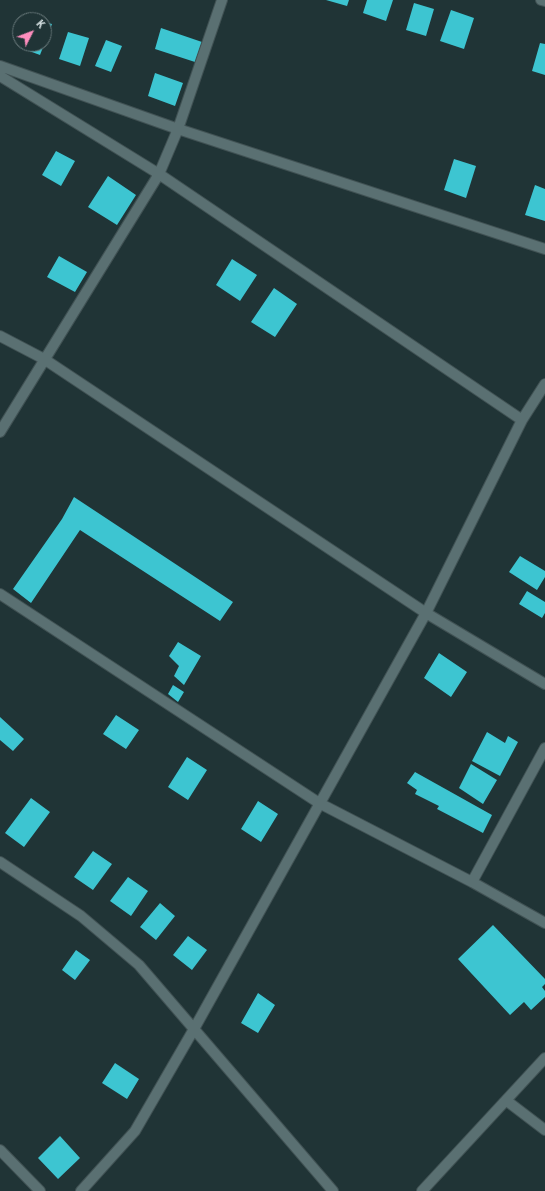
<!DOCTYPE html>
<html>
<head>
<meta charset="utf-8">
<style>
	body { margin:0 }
	#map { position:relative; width:545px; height:1191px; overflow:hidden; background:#203436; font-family:"Source Sans 3",sans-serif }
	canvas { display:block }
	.north { position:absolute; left:12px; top:12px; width:40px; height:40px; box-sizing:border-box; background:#203436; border:1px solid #68787a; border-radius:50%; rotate:48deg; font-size:11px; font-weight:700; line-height:16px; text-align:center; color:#d4dfe1 }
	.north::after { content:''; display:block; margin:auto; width:14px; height:18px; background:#fe8ebe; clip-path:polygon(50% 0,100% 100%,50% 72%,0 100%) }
</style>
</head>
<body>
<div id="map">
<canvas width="545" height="1191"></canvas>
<div class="north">K</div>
</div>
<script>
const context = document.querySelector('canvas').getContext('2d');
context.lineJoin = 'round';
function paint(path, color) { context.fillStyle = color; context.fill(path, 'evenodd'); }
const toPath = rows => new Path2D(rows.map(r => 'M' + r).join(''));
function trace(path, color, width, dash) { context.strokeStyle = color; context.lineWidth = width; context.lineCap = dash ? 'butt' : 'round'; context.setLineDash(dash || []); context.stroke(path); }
const building = toPath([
	[326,0,349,0,347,6],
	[367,0,393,0,386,21,363,13],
	[414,3,434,9,426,36,406,30],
	[451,10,474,18,464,49,440,41],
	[44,22,52,24,40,55,21,48,23,44,44,44],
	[161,28,202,42,195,62,155,49],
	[68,32,89,38,80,66,59,59],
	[106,40,122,46,111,72,95,66],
	[540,43,545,44,545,75,532,71],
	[155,73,183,83,175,106,148,96],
	[56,151,75,161,61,186,42,175],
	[454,159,476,166,466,198,444,190],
	[108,176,136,195,117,225,88,207],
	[535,185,545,189,545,221,525,215],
	[59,256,87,272,75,292,47,277],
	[232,259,257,275,240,301,216,285],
	[274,288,297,304,275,337,251,322],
	[74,497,233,602,220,621,80,530,31,603,13,589,62,519],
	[520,556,545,571,545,577,537,590,509,572],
	[527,591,545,602,545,613,542,618,519,604],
	[178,642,201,656,184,685,174,676,179,666,169,656],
	[439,653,467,672,451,697,424,678],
	[173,685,184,692,178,702,168,694],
	[116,715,139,730,126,749,103,734],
	[0,717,24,739,13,751,0,740],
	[487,732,505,743,508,736,518,742,500,776,472,761],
	[187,757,207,770,188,800,168,787],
	[471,764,497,780,483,804,459,788],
	[415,772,492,815,483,833,437,809,439,806,415,794,417,790,407,783],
	[31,798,50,812,24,847,5,833],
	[258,801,278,814,261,842,241,829],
	[93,851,112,864,93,890,74,877],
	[128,877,148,891,131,916,110,901],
	[160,903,175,916,156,940,140,927],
	[493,925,545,979,545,984,542,987,545,991,545,997,531,1010,524,1002,510,1015,458,959],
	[188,936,207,950,192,970,173,955],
	[76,950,90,960,75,980,62,970],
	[258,993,275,1005,258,1033,241,1023],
	[115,1063,139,1079,127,1099,102,1083],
	[60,1136,80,1158,58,1179,38,1158]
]);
const street = toPath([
	[541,0,545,1],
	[0,66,178,129,545,249],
	[0,76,159,174,522,420],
	[0,336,44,359,426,613,545,684],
	[0,432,159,174,178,129,222,0],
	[0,594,319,803,472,882,545,923],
	[0,862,81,916,139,965,333,1191],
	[472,882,545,748],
	[507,1101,545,1130],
	[0,1150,40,1191],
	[81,1191,135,1131,194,1029,426,613,522,420,545,384],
	[422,1191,545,1058]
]);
paint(building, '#3dc5d1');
trace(street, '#415254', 12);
trace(street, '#5a7072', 10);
</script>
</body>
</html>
